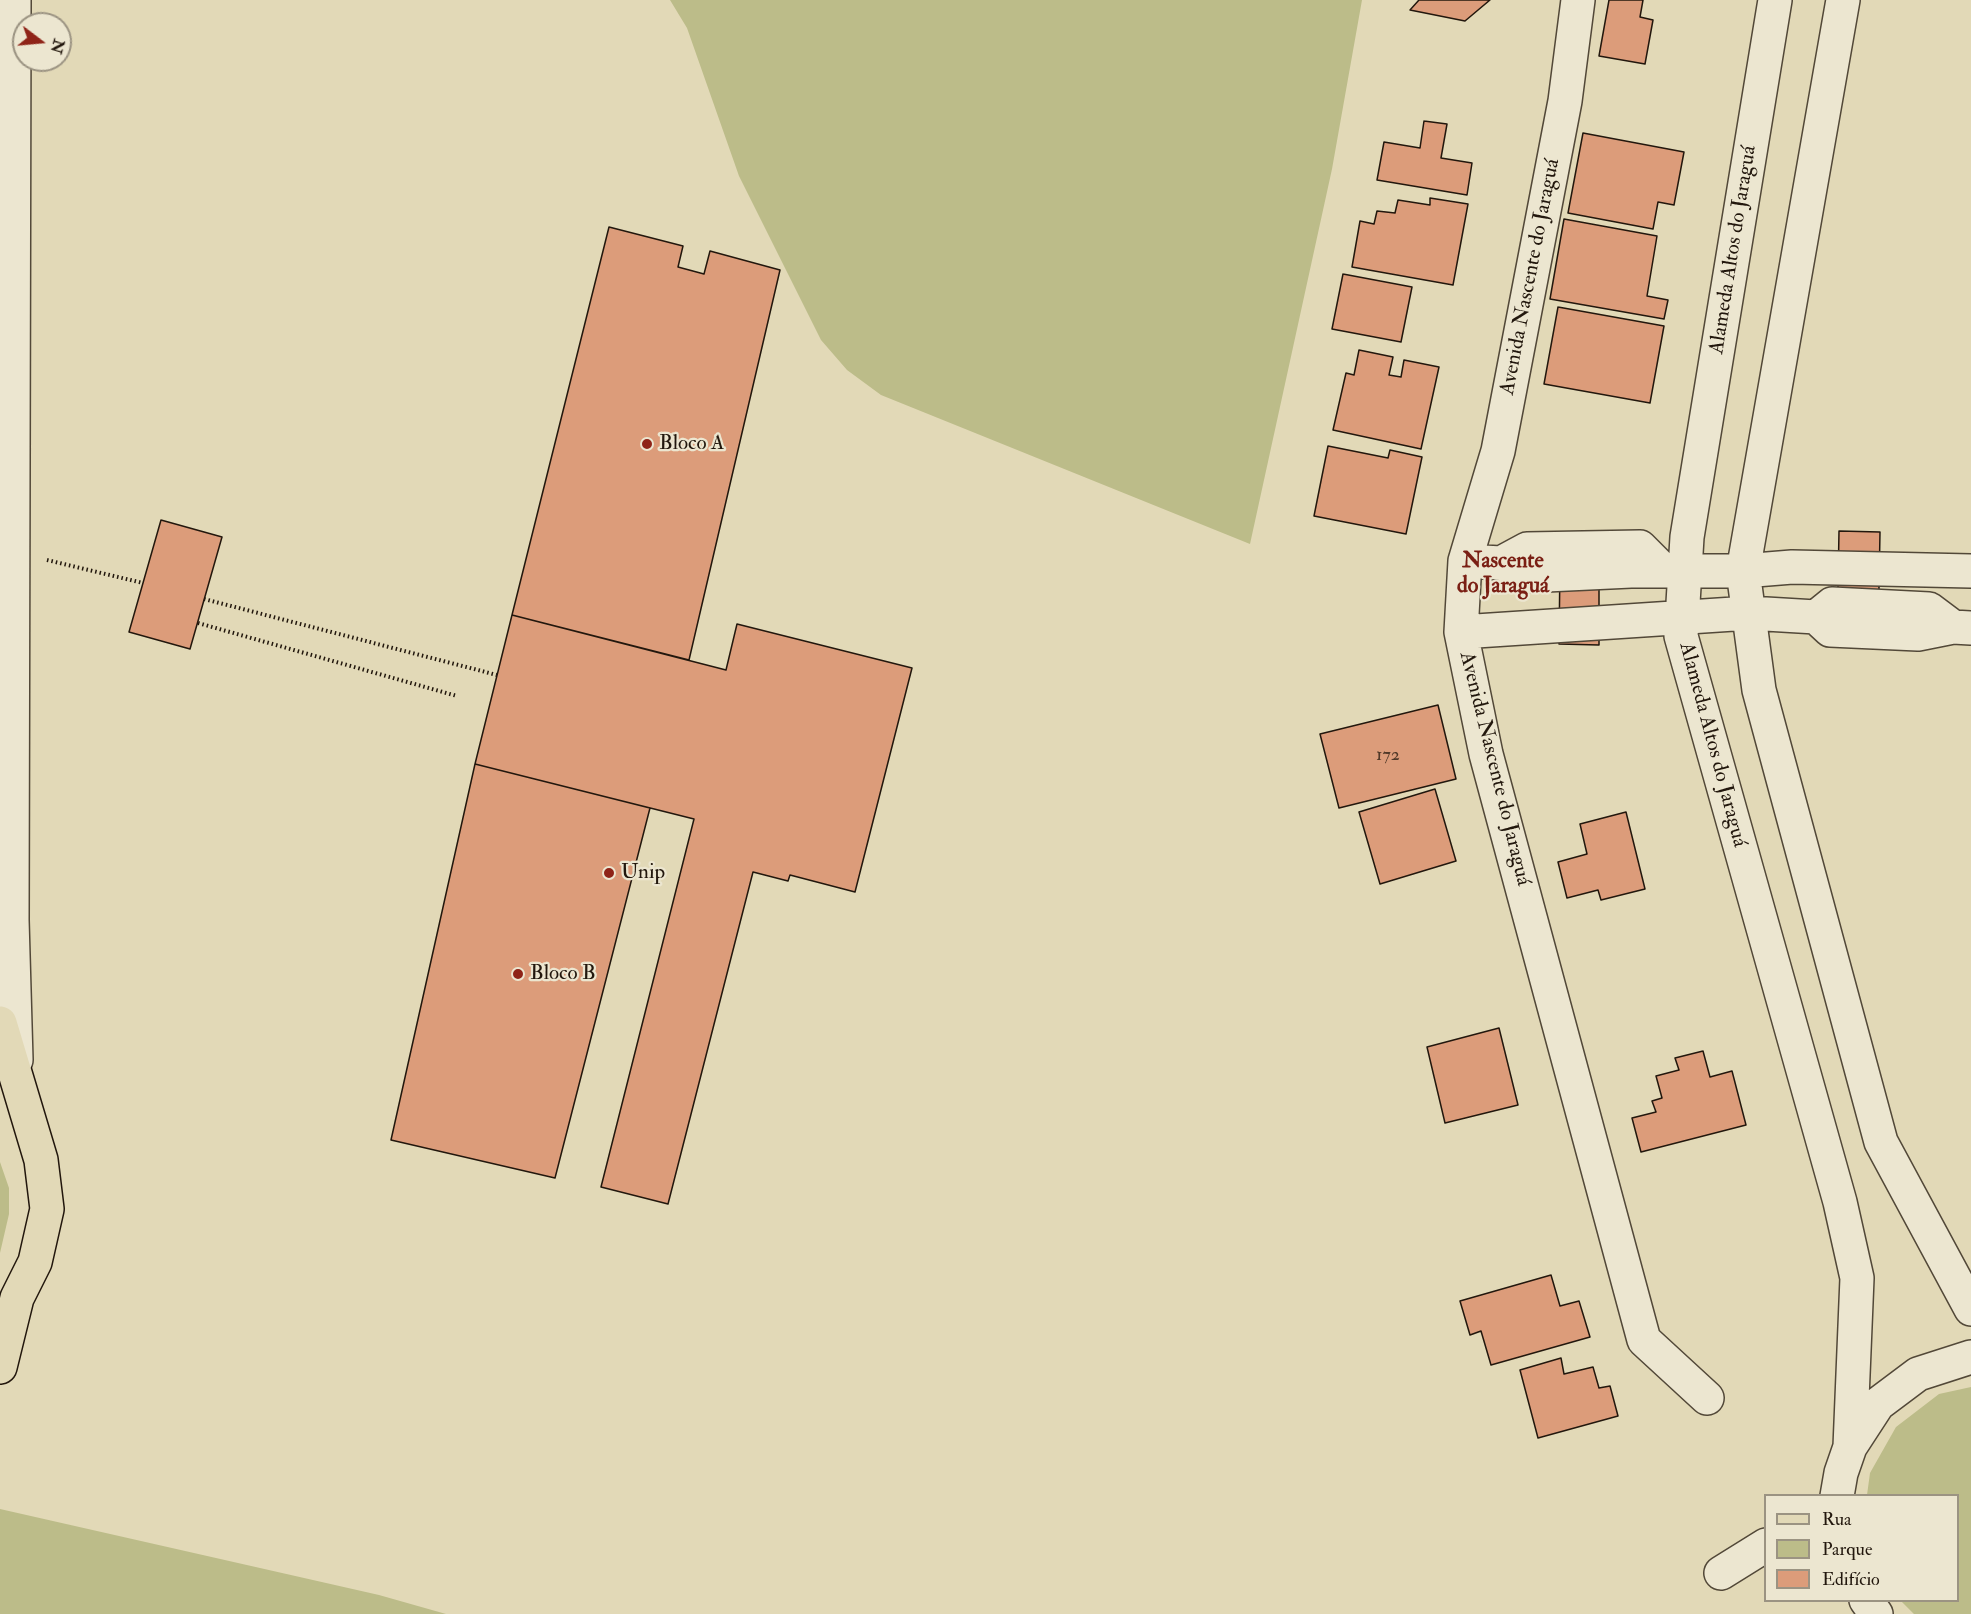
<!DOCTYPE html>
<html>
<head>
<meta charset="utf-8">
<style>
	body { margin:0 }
	#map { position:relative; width:1971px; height:1614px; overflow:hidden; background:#e2d9b7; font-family:"IM FELL Double Pica",serif }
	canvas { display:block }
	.legend { position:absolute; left:1764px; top:1494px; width:195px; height:108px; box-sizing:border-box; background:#ece6d0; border:2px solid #9b9382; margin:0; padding:8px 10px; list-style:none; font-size:18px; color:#22170d }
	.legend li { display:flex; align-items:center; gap:12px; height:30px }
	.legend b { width:30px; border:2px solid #9b9382 }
	.north { position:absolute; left:12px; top:12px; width:60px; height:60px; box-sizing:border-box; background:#ece6d0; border:2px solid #9b9382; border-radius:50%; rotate:106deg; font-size:16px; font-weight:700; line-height:24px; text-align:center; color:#22170d }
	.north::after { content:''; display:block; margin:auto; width:21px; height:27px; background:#8f2418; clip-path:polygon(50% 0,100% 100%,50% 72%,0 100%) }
</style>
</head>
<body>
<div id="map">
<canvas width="1971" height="1614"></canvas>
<ul class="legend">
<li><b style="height:8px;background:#e2d9b7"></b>Rua</li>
<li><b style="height:16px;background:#bcbc89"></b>Parque</li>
<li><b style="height:16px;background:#dc9c7a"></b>Edifício</li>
</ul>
<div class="north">N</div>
</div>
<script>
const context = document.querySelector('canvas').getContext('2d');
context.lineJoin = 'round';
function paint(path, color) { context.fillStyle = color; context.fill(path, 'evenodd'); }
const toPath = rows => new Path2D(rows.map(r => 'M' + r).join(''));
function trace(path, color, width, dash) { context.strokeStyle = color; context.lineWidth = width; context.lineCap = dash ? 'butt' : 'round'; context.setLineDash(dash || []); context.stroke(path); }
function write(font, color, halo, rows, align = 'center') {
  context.font = font + ' "IM FELL Double Pica",serif'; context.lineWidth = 4.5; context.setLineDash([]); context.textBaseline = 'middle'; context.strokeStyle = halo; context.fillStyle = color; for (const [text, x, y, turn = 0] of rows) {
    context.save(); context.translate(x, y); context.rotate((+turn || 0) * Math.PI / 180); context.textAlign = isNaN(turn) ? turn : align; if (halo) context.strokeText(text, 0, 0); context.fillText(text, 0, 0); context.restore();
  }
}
const green = toPath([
	[670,0,1362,0,1332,169,1250,544,881,395,847,370,821,340,739,176,687,28],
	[0,1162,9,1188,9,1214,0,1253],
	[1971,1387,1971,1614,1914,1614,1901,1601,1958,1600,1958,1496,1867,1495,1870,1473,1896,1427,1939,1394],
	[0,1509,379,1595,446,1614,0,1614]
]);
const building = toPath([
	[1419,0,1490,0,1465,21,1410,10,1419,0],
	[1609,0,1643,0,1640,17,1653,20,1645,64,1599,56,1609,0],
	[1424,121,1447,124,1441,158,1472,163,1467,195,1377,180,1384,142,1420,148,1424,121],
	[1583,133,1684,152,1674,205,1658,202,1653,229,1568,213,1583,133],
	[1430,198,1468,204,1453,285,1352,267,1360,221,1374,224,1377,211,1395,213,1398,200,1430,205,1430,198],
	[1564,219,1657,236,1647,296,1668,300,1664,319,1550,299,1564,219],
	[609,227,683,246,678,267,704,274,710,251,780,270,689,660,512,615,609,227],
	[1343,274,1412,287,1401,342,1332,329,1343,274],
	[1558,307,1664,326,1650,403,1544,384,1558,307],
	[1359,350,1393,357,1389,375,1401,377,1404,360,1439,367,1421,449,1333,430,1346,373,1354,375,1359,350],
	[1328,446,1388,458,1390,450,1422,457,1406,534,1314,516,1328,446],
	[161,520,222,537,190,649,129,632,161,520],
	[1839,531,1880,532,1878,641,1837,641,1839,531],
	[1560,564,1599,564,1599,645,1559,644,1560,564],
	[512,615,726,670,737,624,912,668,855,892,790,875,788,881,753,872,668,1204,601,1187,694,819,475,764,512,615],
	[1438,705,1456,779,1339,808,1320,734,1438,705],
	[475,764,650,808,555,1178,391,1140,475,764],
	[1435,789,1456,861,1380,884,1359,812,1435,789],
	[1626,812,1645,889,1601,900,1598,890,1567,898,1558,862,1587,854,1580,824,1626,812],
	[1499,1028,1518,1105,1445,1123,1427,1047,1499,1028],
	[1703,1051,1710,1077,1732,1071,1746,1125,1641,1152,1632,1118,1656,1112,1652,1101,1662,1098,1656,1076,1679,1070,1675,1058,1703,1051],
	[1551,1275,1560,1306,1579,1301,1590,1337,1491,1365,1481,1331,1470,1335,1460,1301,1551,1275],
	[1561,1358,1564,1374,1593,1367,1599,1388,1610,1386,1618,1416,1538,1438,1520,1370,1561,1358]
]);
const path = toPath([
	[47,560,143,583],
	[204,599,497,675],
	[198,623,457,696]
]);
const minor = toPath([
	[14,0,12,920,16,1060],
	[1578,0,1565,101,1498,451,1465,561,1461,632,1486,754,1644,1340,1707,1398],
	[1775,0,1687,537,1681,636,1840,1202,1857,1278,1850,1447],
	[1843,0,1743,571,1759,690,1881,1142,1971,1309],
	[1465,561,1501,563,1525,576,1631,571,1743,571,1792,567,1971,571],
	[1501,563,1527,549,1640,547,1664,571],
	[1816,617,1832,604,1929,609,1953,627],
	[1461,632,1749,613,1816,617,1830,630,1918,634,1953,627,1971,628],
	[1837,1496,1841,1473,1850,1447,1878,1404,1918,1374,1971,1357],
	[1721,1573,1766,1545],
	[1866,1600,1876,1614]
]);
const major = toPath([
	[0,1023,41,1160,47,1209,35,1262,17,1298,0,1367]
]);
const markers = [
	[647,444,6,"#8f2418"],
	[609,873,6,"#8f2418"],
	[518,974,6,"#8f2418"]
];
const numberNames = [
	["172",1388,756]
];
const streetNames = [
	["Alameda Altos do Jaraguá",1734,250,-81],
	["Avenida Nascente do Jaraguá",1531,277,-79],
	["Alameda Altos do Jaraguá",1712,745,75],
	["Avenida Nascente do Jaraguá",1494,769,76]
];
const poiNames = [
	["Bloco A",659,444],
	["Unip",621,873],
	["Bloco B",530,974]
];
const neighbourhoodNames = [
	["Nascente",1503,562],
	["do Jaraguá",1503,587]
];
paint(green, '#bcbc89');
paint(building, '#dc9c7a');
trace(building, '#22170d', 1.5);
trace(minor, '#524838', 36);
trace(major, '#22170d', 36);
trace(path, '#22170d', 4, [1.5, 3]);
trace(minor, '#ece6d0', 33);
trace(major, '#e2d9b7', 33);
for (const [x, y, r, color] of markers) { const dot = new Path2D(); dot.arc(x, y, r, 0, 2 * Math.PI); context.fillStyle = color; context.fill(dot); trace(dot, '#ece6d0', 2); }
write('18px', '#503828', null, numberNames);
write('21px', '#22170d', '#ece6d0', streetNames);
write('21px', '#22170d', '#ece6d0', poiNames, 'left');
write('bold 22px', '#7a1f14', '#ece6d0', neighbourhoodNames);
</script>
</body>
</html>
